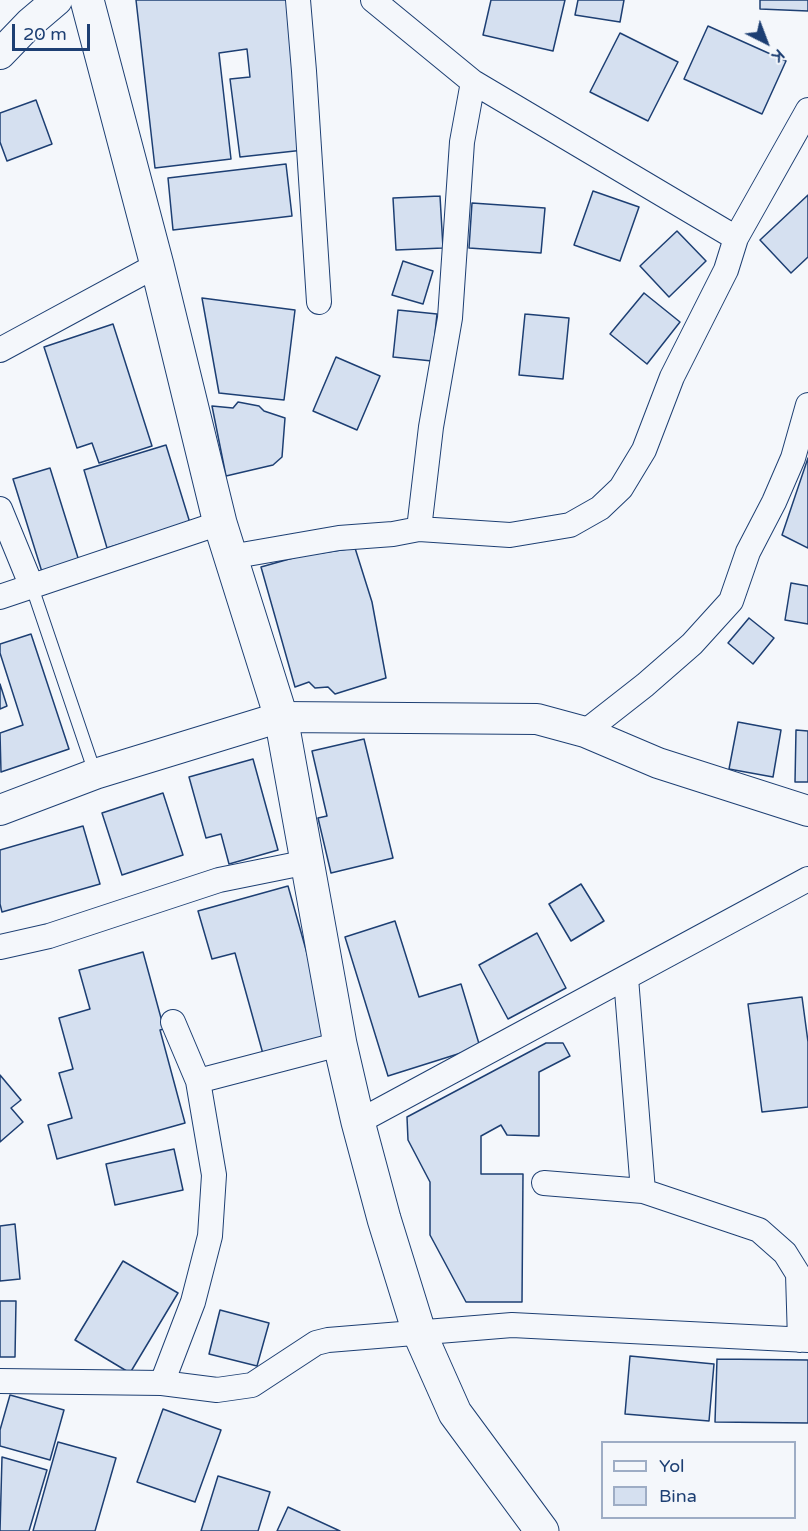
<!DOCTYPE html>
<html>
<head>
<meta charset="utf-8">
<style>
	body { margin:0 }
	#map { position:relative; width:808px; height:1531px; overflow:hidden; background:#f4f7fb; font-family:"Varela Round",sans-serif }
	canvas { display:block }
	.legend { position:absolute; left:601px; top:1441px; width:195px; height:78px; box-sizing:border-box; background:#f4f7fb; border:2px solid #9eadc5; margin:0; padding:8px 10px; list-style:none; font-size:18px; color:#1d3f73 }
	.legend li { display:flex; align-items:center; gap:12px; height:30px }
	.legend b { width:30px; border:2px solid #9eadc5 }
	.north { position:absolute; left:736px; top:12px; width:60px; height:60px; -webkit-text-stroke:4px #f4f7fb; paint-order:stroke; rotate:138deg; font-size:16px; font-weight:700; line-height:24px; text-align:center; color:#1d3f73 }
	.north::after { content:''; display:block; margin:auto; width:21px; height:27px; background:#1d3f73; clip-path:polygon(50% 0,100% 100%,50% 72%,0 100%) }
	.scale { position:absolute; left:12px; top:24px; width:78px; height:27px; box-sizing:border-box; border:3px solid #1d3f73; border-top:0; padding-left:8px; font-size:18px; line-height:21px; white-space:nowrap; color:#1d3f73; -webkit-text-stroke:4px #f4f7fb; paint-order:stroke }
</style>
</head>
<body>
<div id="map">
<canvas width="808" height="1531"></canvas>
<ul class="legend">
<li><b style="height:8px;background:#f4f7fb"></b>Yol</li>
<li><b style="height:16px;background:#d5e0f0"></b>Bina</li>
</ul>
<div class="north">K</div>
<div class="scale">20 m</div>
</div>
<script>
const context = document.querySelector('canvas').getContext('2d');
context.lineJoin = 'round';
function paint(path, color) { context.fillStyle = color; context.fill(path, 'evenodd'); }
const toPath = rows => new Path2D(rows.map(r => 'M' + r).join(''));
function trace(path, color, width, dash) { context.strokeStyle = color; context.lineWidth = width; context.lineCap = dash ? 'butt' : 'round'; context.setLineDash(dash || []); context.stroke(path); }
const building = toPath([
	[136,0,287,0,304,150,240,157,230,79,250,77,247,49,219,53,231,159,155,168,136,0],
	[491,0,565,0,553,51,483,35,491,0],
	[578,0,624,0,620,22,575,15,578,0],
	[760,0,808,0,808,11,760,9,760,0],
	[708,26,786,61,762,114,684,79,708,26],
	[620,33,678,62,648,121,590,92,620,33],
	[36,100,52,144,7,161,0,142,0,113,36,100],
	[286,164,292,216,173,230,168,178,286,164],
	[593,191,639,207,620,261,574,245,593,191],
	[808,195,808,257,791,273,760,240,808,195],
	[440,196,443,248,396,250,393,198,440,196],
	[472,203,545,208,541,253,469,248,472,203],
	[677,231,706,261,669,297,640,266,677,231],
	[403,261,433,271,423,304,392,295,403,261],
	[644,293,680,322,647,364,610,334,644,293],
	[202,298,295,310,284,400,219,393,202,298],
	[398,310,437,314,432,361,393,357,398,310],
	[525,314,569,318,563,379,519,375,525,314],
	[113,324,152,446,99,463,92,443,77,448,44,347,113,324],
	[336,357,380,376,357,430,313,411,336,357],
	[238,402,259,406,264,411,285,418,282,457,273,465,226,476,212,406,233,408,238,402],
	[166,445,190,523,107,548,84,470,166,445],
	[808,458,808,548,782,535,808,458],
	[50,468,79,561,42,572,13,479,50,468],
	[355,548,372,602,386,678,335,694,328,687,315,688,309,682,295,687,261,567,300,556,355,548],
	[791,583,808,586,808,624,785,620,791,583],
	[749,618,774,638,753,664,728,643,749,618],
	[31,634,69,749,1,772,0,733,23,725,0,653,0,644,31,634],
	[0,684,7,706,0,709,0,684],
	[738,722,781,730,773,777,729,769,738,722],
	[796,730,808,731,808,782,795,782,796,730],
	[364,739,393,858,331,873,318,818,327,816,312,751,364,739],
	[253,759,278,850,229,864,221,834,206,838,189,777,253,759],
	[163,793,183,855,122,875,102,813,163,793],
	[83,826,100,884,2,912,0,904,0,850,83,826],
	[581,884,604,921,571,941,549,904,581,884],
	[288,886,330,1035,263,1054,235,953,212,959,198,911,288,886],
	[395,921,419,997,461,984,480,1047,388,1076,345,937,395,921],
	[537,933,566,988,508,1019,479,965,537,933],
	[143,952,164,1029,160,1030,185,1123,57,1159,48,1125,72,1118,59,1073,73,1069,59,1018,90,1009,79,970,143,952],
	[802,997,808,1042,808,1107,762,1112,748,1004,802,997],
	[546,1043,563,1043,570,1056,539,1072,539,1136,507,1135,501,1125,481,1136,481,1174,523,1174,522,1302,466,1302,430,1235,430,1182,408,1140,407,1117,546,1043],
	[0,1075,21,1100,11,1108,23,1122,0,1142,0,1075],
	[174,1149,183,1190,115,1205,106,1164,174,1149],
	[15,1224,20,1279,0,1281,0,1226,15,1224],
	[123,1261,178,1293,130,1373,75,1340,123,1261],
	[0,1301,16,1301,15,1357,0,1357,0,1301],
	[220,1310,269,1323,257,1366,209,1354,220,1310],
	[630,1356,714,1364,709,1421,625,1414,630,1356],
	[717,1359,808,1360,808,1423,715,1422,717,1359],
	[10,1395,64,1410,50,1460,0,1446,0,1430,10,1395],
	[163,1409,221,1430,195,1502,137,1482,163,1409],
	[58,1442,116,1458,95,1531,33,1531,58,1442],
	[2,1457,47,1470,29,1531,0,1531,2,1457],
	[218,1476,270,1492,258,1531,201,1531,218,1476],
	[288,1507,340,1531,277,1531,288,1507]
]);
const service = toPath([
	[32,587,95,773]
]);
const minor = toPath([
	[298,0,304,71,319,302],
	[373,0,473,82,736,238],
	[0,350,157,265],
	[0,509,32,587],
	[419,529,431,427,450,318,462,142,473,82],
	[230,557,339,538,393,534,419,529,510,535,570,525,600,508,621,488,644,450,672,377,726,270,736,238,808,110],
	[0,597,220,523],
	[585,732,645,685,692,644,731,601,748,552,774,502,793,458,808,405],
	[0,947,49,936,219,880,308,862],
	[626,978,643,1191],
	[198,1081,340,1044],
	[358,1122,808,879],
	[544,1183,643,1191,759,1230,785,1253,798,1274,800,1340],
	[0,1381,162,1383,217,1390,252,1385,316,1343,328,1340,512,1325,808,1340],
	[162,1383,193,1302,210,1236,214,1175,198,1081,173,1022]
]);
const tertiary = toPath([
	[0,54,30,23,57,0],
	[0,810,95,774,281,717,537,719,585,732,658,763,808,811]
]);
const secondary = toPath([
	[87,0,157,265,220,523,281,717,340,1044,358,1122,384,1219,419,1332,455,1413,542,1531]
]);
paint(building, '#d5e0f0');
trace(building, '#1d3f73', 1.5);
trace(service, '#1d3f73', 14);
trace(minor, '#1d3f73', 26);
trace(tertiary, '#1d3f73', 32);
trace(secondary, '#1d3f73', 35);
trace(service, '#f4f7fb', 12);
trace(minor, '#f4f7fb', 24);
trace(tertiary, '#f4f7fb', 30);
trace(secondary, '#f4f7fb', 33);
</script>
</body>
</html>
